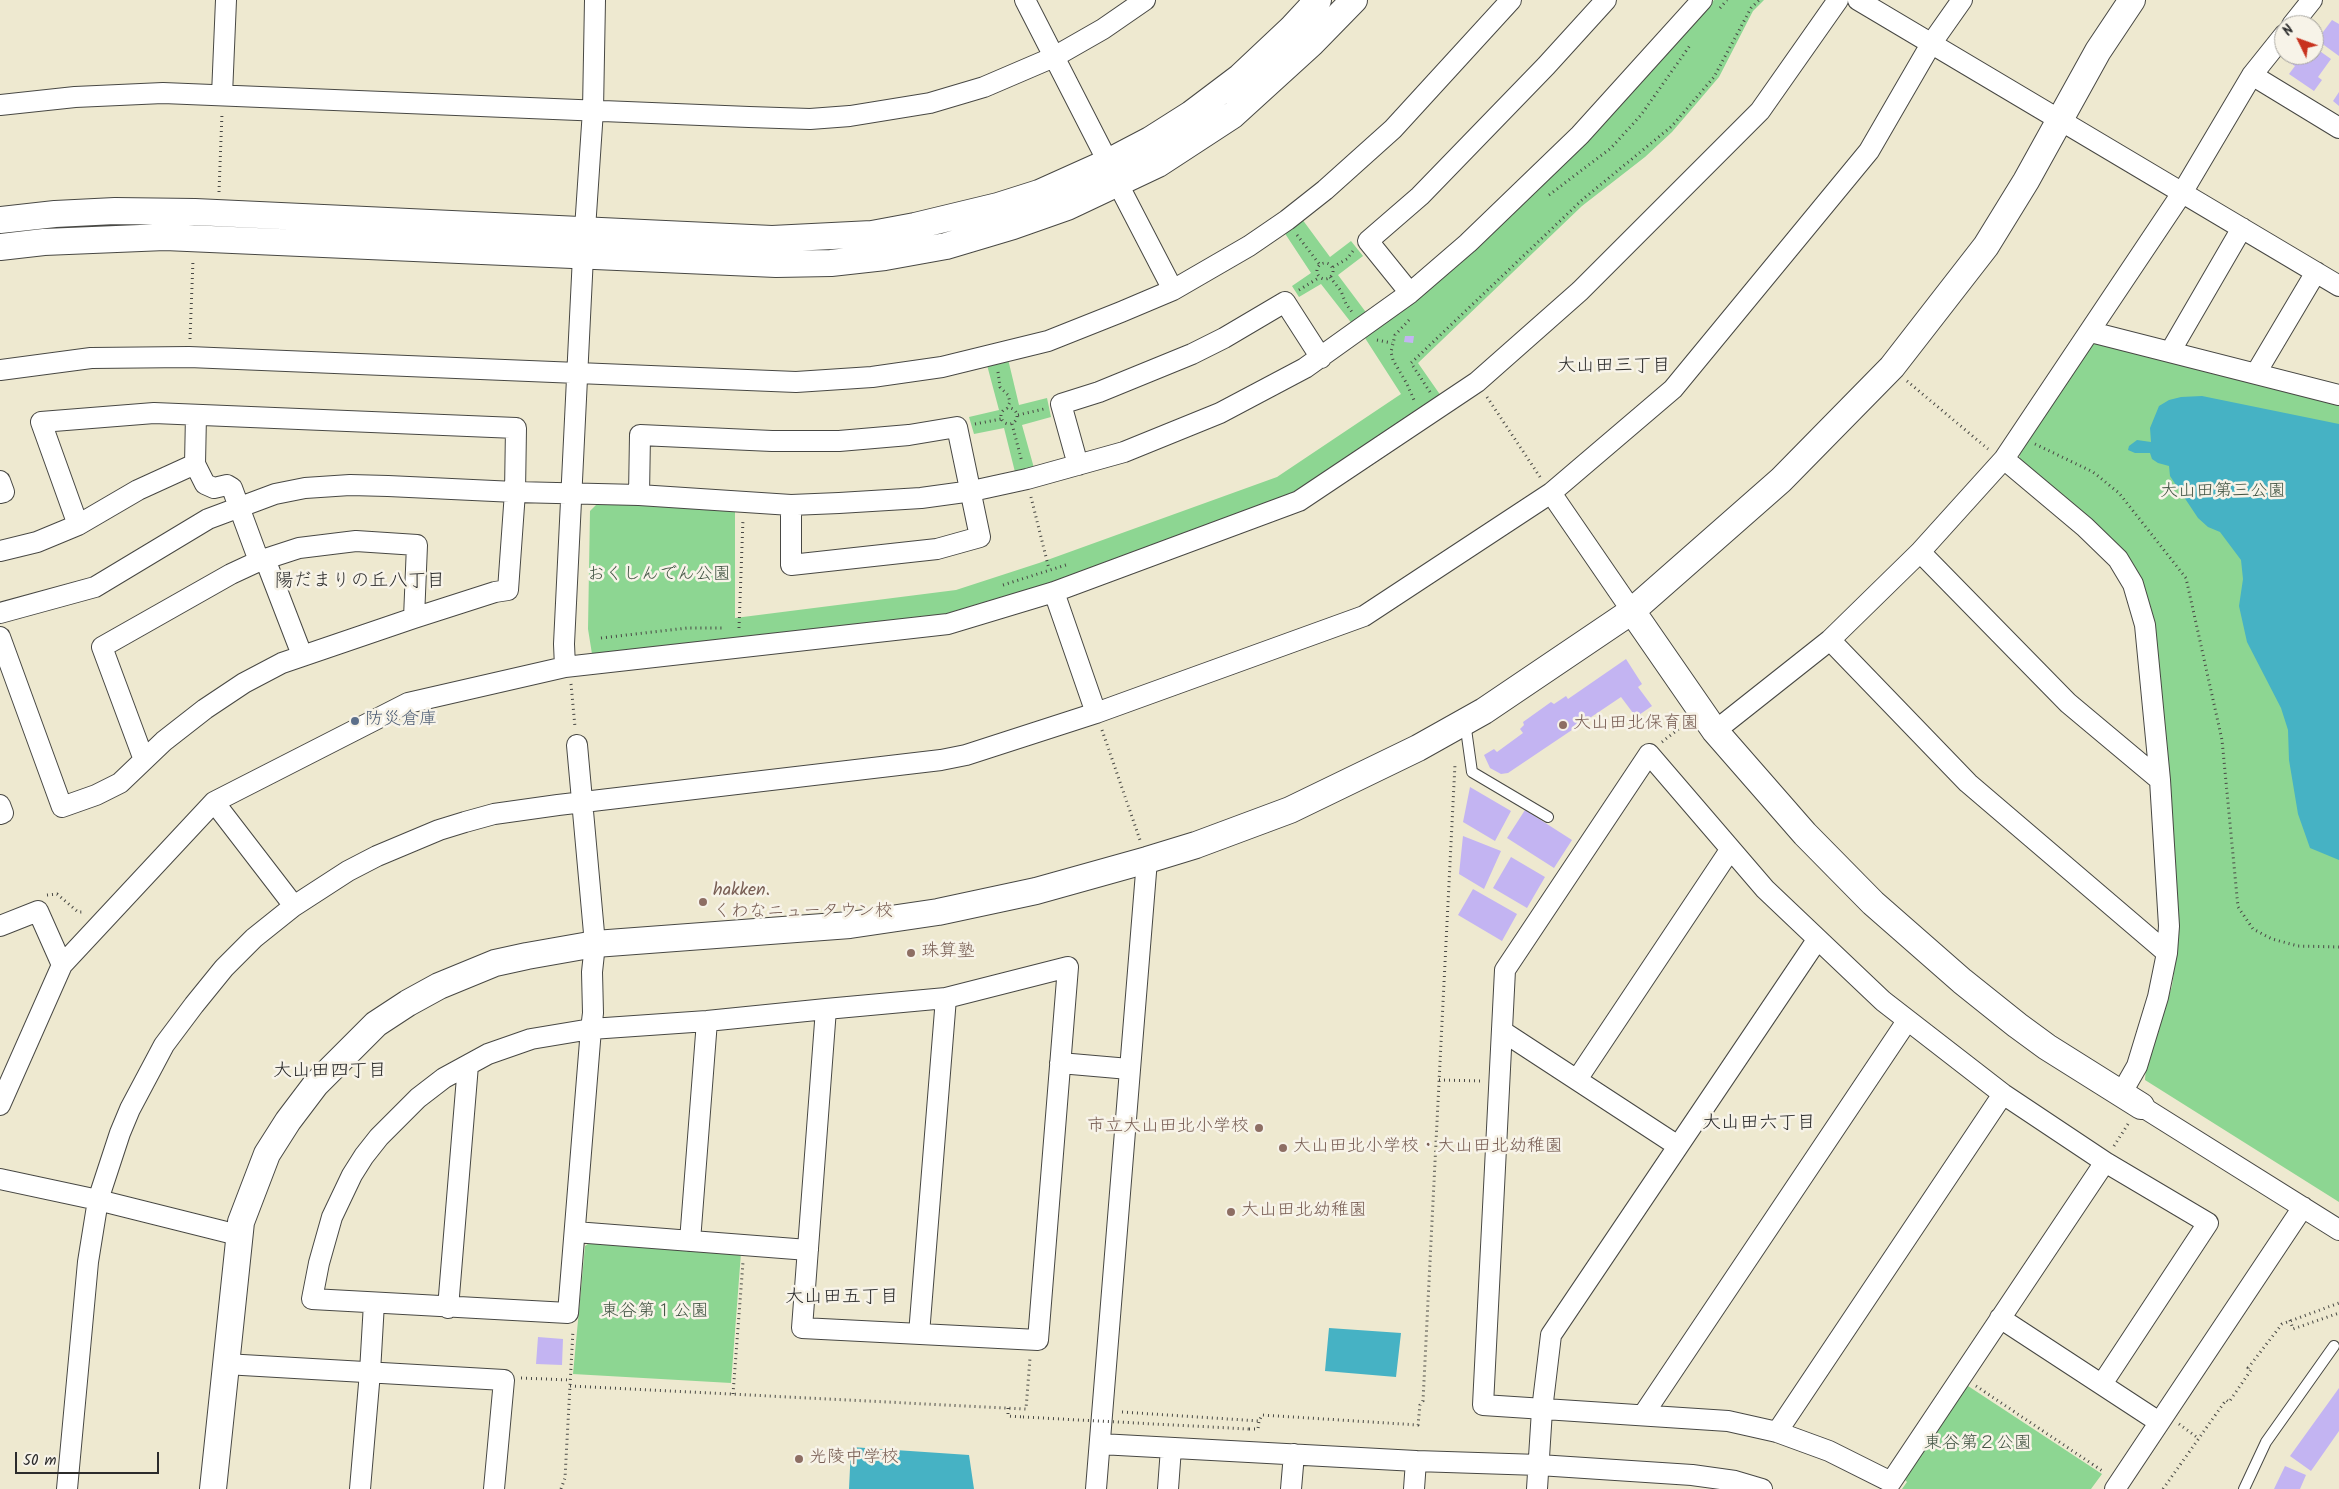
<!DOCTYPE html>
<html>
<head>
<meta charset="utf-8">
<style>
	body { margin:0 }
	#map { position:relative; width:2339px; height:1489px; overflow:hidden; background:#eee9d0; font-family:Kalam,sans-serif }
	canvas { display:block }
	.north { position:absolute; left:2274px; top:15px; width:50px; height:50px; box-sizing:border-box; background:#f7f3e8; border:1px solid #a5a39c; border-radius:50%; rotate:312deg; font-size:14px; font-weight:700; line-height:20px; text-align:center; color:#2b2b2b }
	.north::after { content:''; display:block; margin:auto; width:18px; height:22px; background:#c8321e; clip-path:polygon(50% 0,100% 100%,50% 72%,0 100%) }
	.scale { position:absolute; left:15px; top:1452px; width:144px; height:22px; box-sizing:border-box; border:2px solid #2b2b2b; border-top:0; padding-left:6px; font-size:15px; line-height:18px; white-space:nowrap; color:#2b2b2b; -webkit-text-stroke:4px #f7f3e8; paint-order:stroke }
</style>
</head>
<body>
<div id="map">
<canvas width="2339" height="1489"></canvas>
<div class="north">N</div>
<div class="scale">50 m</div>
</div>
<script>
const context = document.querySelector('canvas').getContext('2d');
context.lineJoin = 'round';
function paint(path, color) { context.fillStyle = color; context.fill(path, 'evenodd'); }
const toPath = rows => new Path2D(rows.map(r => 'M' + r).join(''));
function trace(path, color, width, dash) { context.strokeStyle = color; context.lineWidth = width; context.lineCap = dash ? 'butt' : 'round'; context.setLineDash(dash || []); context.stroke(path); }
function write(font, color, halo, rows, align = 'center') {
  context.font = font + ' Kalam,"Klee One",sans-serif'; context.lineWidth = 5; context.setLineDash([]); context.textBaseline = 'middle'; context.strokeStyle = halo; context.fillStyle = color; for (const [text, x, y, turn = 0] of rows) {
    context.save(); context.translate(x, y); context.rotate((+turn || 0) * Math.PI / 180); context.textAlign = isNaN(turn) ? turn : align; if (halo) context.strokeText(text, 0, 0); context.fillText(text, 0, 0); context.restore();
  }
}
const green = toPath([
	[1714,0,1764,0,1753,11,1719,77,1696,104,1672,132,1645,157,1582,206,1418,363,1441,396,1288,496,1068,578,941,616,592,654,588,629,590,511,598,503,735,510,735,618,956,590,1039,563,1277,477,1401,394,1365,338,1414,302,1473,251,1584,142],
	[1302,219,1330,257,1351,241,1363,256,1338,275,1368,315,1353,325,1321,284,1299,297,1292,286,1311,273,1284,232],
	[2094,342,2339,403,2339,1202,2145,1080,2146,1066,2172,986,2179,936,2155,622,2142,583,2020,461,2019,452],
	[1008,359,1019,405,1047,398,1051,417,1022,425,1034,468,1015,472,1004,428,974,434,969,417,999,410,987,365],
	[592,1241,741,1253,731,1383,573,1374,585,1246],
	[1965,1384,2102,1474,2091,1489,1902,1489,1907,1482,1903,1478]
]);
const water = toPath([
	[2202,396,2339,424,2339,860,2310,848,2298,814,2289,760,2288,730,2281,708,2247,642,2239,606,2243,579,2241,560,2220,532,2208,527,2198,518,2170,476,2169,466,2158,463,2152,459,2150,453,2135,453,2128,450,2129,446,2137,440,2151,442,2150,428,2159,406,2169,400,2181,397],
	[1329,1328,1401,1333,1396,1377,1325,1371],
	[851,1447,969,1455,974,1489,849,1489]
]);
const building = toPath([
	[2332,20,2339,24,2339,56,2317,40],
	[2314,47,2331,59,2318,77,2322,80,2314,91,2289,74,2295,66,2287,61,2291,55,2314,55],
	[2339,92,2339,106,2333,101],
	[1405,336,1414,336,1413,343,1404,342],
	[1626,659,1642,684,1638,687,1652,706,1636,717,1621,697,1508,773,1501,774,1490,768,1484,755,1494,749,1497,752,1523,733,1520,729,1524,725,1523,722,1551,702,1554,704,1566,696,1568,699],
	[1470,787,1511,811,1495,841,1463,822],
	[1525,810,1572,840,1554,868,1507,838],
	[1463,836,1501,851,1484,889,1459,874],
	[1511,857,1545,877,1527,908,1493,888],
	[1473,889,1517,914,1502,941,1458,915],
	[538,1337,563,1339,562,1365,536,1364],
	[2339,1388,2339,1431,2311,1471,2290,1456],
	[2285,1466,2306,1475,2300,1489,2274,1489]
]);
const path = toPath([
	[1720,8,1727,0],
	[219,192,222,113],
	[1549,195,1611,148,1641,115,1691,44],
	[1297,235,1320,265],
	'1317 271a8 8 0 1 1 16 0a8 8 0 1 1-16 0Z',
	[1333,267,1347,259,1353,251],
	[1330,277,1341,291,1346,304,1352,312],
	[1299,290,1320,277],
	[1409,320,1395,335,1391,352,1393,360,1407,384,1414,400,1412,402],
	[190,339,193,260],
	[1377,340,1392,343],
	[998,372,1000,387,1008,395,1010,402,1007,408],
	[1907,381,1988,449],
	[1430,392,1411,363,1582,200,1672,126,1714,77,1751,8,1759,0],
	[1487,397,1540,477],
	'1001 416a8 8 0 1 1 16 0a8 8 0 1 1-16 0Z',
	[1018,415,1044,409],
	[975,424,1001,419],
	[1012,424,1022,462],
	[2035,444,2093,472,2119,493,2186,578,2222,740,2238,907,2253,929,2272,939,2298,946,2339,947],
	[1031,497,1049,569],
	[1003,585,1069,564],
	[739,628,743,519],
	[601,638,687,628,722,628],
	[571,684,575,727],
	[1102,730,1140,840],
	[1662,742,1685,724],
	[47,895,57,894,78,912,84,912],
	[1439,1080,1481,1081],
	[2114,1146,2128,1124],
	[2290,1320,2293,1329,2339,1313],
	[521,1378,570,1380],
	[570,1386,1026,1409,1030,1358],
	[1976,1386,2104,1472],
	[733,1394,743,1262],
	[1008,1408,1008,1416,1023,1417],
	[1122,1412,1259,1421,1262,1415,1418,1425,1420,1405,1423,1401,1455,764],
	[2179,1424,2198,1438],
	[1249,1429,1258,1429,1259,1421],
	[561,1489,565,1478,573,1330],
	[2163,1489,2226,1400,2229,1402,2251,1370,2248,1368,2282,1324,2339,1303]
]);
const service = toPath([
	[1465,722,1472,772,1548,817],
	[2244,1489,2266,1442,2334,1346]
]);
const minor = toPath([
	[1025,0,1108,162],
	[1858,0,2339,286],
	[2292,25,2312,0],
	[2252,75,2339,128],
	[222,95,226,0],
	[0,105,75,97,163,93,749,117,810,119,850,116,930,103,984,87,1054,57,1103,29,1145,0],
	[1118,184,1173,290],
	[585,229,593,110,595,0],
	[1410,293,1368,241,1420,196,1546,66,1606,0],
	[2091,332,2339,395],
	[2170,352,2242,228],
	[0,370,91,358,189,357,796,382,872,377,942,367,1048,341,1121,312,1173,290,1249,246,1287,220,1325,190,1393,129,1511,0],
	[2256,373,2316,272],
	[2004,459,2085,527,2118,559,2133,584,2145,625,2160,780,2169,926,2167,953,2158,997,2137,1066,2121,1094],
	[195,464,205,484,214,488,227,485,232,488,259,561],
	[1078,465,1061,404,1099,392,1192,354,1224,338,1285,302,1321,358],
	[0,481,4,492,0,493],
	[1551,493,1632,611],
	[639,495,640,435,772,441,839,441,909,435,957,427,980,537,937,549,791,565,791,505],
	[78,525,138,490,195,464,196,415],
	[0,551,37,542,78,525,41,422,154,413,516,428,515,492,508,590,495,592,414,618,282,663,244,683,205,709,164,741,120,783,96,795,62,807,0,637],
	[1920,552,2068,703,2160,780],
	[265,559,302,655],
	[1054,592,1096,713],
	[0,613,95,587,208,519,275,494,305,488,350,485,388,486,515,492,639,495,791,505,839,503,921,498,972,491,1027,479,1124,452,1220,413,1305,368,1410,293,1468,243,1580,135,1702,0],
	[1830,640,1968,783,2167,953],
	[565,667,564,644,583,256],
	[1715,731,1830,640,1920,552,2004,459,2182,193,2252,75,2284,35],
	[577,745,595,944,592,972,593,1013,591,1029,568,1313,312,1299,319,1263,332,1217,352,1175,364,1156,379,1137,418,1098,444,1078,488,1054,531,1039,591,1029,707,1021,826,1009,946,998,1068,967,1038,1340,802,1328,826,1009],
	[144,760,102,647,231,574,259,561,299,548,356,541,417,545,414,618],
	[214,802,294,906],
	[0,805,3,813,0,814],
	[0,926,38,911,62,965],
	[1502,1031,1678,1146],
	[1060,1063,1129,1069],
	[1578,1078,1730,850],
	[0,1105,62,965,214,802,408,703,565,667,948,624,1054,592,1299,501,1477,382,1580,291,1760,111,1838,0],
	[2141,1106,2339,1230],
	[0,1179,98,1200,238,1235],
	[575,1232,808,1250],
	[690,1241,707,1021],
	[448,1308,468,1065],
	[2000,1318,2159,1422],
	[919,1334,946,998],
	[225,1364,504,1380,494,1489],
	[2102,1384,2208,1223,2105,1162,2003,1094,1883,1001,1765,889,1649,754,1505,970,1483,1405,1728,1421,1777,1432,1829,1451,1891,1482,2105,1162],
	[1643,1415,1907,1021],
	[1777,1432,2003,1094],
	[1100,1444,1416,1461,1539,1465,1692,1475,1735,1481,1762,1489],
	[67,1489,88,1262,98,1200,120,1133,130,1109,164,1045,194,1005,224,968,254,938,294,906,348,871,377,856,439,830,465,822,494,814,558,805,941,760,966,755,1096,713,1364,616,1551,493,1673,389,1869,151,1931,44,1962,0],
	[360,1489,370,1372,374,1303],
	[1096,1489,1147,860],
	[1168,1489,1171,1448],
	[1291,1489,1294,1454],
	[1414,1489,1416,1461],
	[1537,1489,1542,1410,1551,1335,1817,940],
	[2115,1489,2303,1207]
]);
const tertiary = toPath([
	[0,220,55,214,115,211,195,212,772,239,872,234,915,226,998,206,1039,193,1108,162,1150,140,1191,114,1240,77,1291,29,1318,0],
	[0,247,44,242,165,237,776,264,831,263,885,257,946,246,1013,226,1067,207,1158,164,1233,115,1311,44,1354,0],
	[1632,611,1715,731,1805,834,1873,903,1962,981,2017,1025,2047,1047,2141,1106],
	[213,1489,241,1222,267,1154,288,1121,316,1084,376,1024,408,1003,439,986,495,963,527,956,595,944,850,925,938,912,1036,891,1147,860,1196,845,1290,810,1418,748,1484,711,1632,611,1781,480,1892,367,1986,246,2026,181,2098,51,2132,0]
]);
const pathBridge = toPath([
	[1023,1417,1249,1429]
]);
const markers = [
	[355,721,5,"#5c6f8a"],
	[1563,725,5,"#8d6e63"],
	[703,902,5,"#8d6e63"],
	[911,953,5,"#8d6e63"],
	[1259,1128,5,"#8d6e63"],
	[1283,1148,5,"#8d6e63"],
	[1231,1212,5,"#8d6e63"],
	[799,1459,5,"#8d6e63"]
];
const parkNames = [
	["大山田第三公園",2223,493],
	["おくしんでん公園",659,576],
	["東谷第１公園",655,1313],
	["東谷第２公園",1978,1445]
];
const serviceNames = [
	["防災倉庫",365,721]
];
const educationNames = [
	["大山田北保育園",1573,725],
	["hakken.",713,892],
	["くわなニュータウン校",713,913],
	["珠算塾",921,953],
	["市立大山田北小学校",1249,1128,"right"],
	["大山田北小学校・大山田北幼稚園",1293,1148],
	["大山田北幼稚園",1241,1212],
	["光陵中学校",809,1459]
];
const neighbourhoodNames = [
	["大山田三丁目",1614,368],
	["陽だまりの丘八丁目",360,583],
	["大山田四丁目",330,1073],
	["大山田六丁目",1759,1125],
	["大山田五丁目",842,1299]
];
paint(green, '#8dd692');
paint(water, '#46b2c4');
paint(building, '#c3b4f2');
trace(service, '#484844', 12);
trace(minor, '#484844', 22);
trace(tertiary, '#484844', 28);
trace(path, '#484844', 3, [1, 4]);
trace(service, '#fff', 10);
trace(minor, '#fff', 20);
trace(tertiary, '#fff', 26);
trace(pathBridge, '#484844', 3, [1, 4]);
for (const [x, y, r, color] of markers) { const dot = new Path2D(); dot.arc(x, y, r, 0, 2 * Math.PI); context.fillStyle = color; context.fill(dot); trace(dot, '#f7f3e8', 2); }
write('18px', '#445645', '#f7f3e8', parkNames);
write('18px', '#4e5e75', '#f7f3e8', serviceNames, 'left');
write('18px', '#785e54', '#f7f3e8', educationNames, 'left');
write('19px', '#2b2b2b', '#f7f3e8', neighbourhoodNames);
</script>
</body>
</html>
